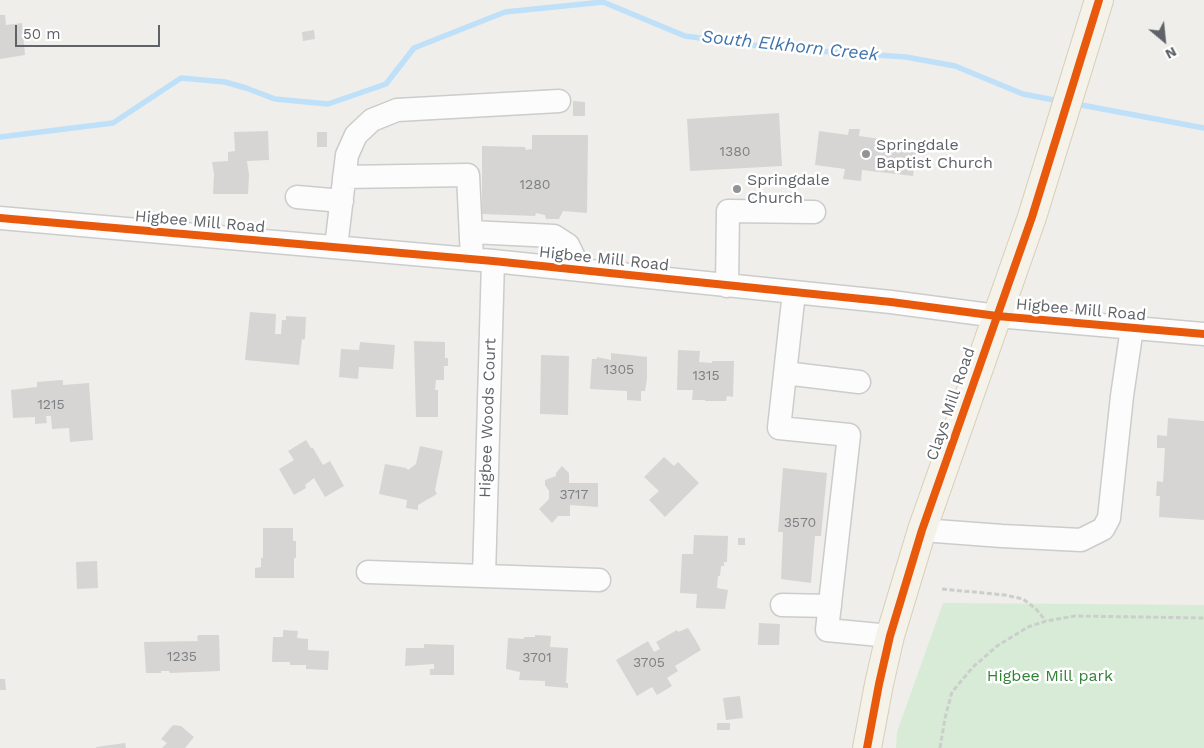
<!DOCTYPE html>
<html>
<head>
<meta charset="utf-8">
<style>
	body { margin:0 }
	#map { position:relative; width:1204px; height:748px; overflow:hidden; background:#efeeea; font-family:"Work Sans",sans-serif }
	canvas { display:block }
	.north { position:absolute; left:1139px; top:15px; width:50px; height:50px; -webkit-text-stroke:4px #fff; paint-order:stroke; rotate:152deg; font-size:14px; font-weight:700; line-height:20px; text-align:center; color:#5f6368 }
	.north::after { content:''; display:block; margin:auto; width:18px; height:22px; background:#5f6368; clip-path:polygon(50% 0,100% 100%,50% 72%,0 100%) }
	.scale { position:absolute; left:15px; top:25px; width:145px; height:22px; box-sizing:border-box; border:2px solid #5f6368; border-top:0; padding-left:6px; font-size:15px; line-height:18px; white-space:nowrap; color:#5f6368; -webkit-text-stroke:4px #fff; paint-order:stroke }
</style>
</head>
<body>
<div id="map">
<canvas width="1204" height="748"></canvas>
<div class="north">N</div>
<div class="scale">50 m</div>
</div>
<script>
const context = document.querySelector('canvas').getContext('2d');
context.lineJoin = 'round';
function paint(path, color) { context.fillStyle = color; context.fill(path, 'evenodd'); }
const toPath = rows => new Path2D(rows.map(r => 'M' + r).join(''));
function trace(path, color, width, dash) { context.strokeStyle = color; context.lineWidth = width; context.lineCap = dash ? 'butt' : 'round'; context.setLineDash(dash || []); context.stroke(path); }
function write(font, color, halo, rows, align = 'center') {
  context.font = font + ' "Work Sans",sans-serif'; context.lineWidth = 5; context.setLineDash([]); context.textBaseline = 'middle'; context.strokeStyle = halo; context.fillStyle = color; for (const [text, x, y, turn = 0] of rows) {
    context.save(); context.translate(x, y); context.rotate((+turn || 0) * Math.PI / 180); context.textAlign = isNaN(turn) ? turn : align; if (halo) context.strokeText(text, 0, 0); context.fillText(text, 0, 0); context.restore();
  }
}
const green = toPath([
	[943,603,1204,605,1204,748,896,748,897,732]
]);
const stream = toPath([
	[1076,104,1204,128],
	[0,137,113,123,181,78,225,82,246,88,275,99,328,104,386,84,414,48,505,12,603,2,685,36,775,48,906,57,955,66,1023,94,1059,101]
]);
const building = toPath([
	[0,15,5,15,6,25,22,23,25,55,0,59],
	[314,30,315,39,303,41,302,32],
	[573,101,585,102,585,116,573,116],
	[779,113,782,166,690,171,687,119],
	[849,129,860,129,859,136,917,144,913,176,862,170,861,181,843,179,845,169,815,165,819,131,848,135],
	[268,131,269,160,247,161,249,175,248,194,213,194,214,174,212,162,228,161,228,152,235,151,234,132],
	[317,132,327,132,327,147,317,147],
	[532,135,588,135,587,213,563,211,559,219,546,219,545,215,536,213,535,216,482,214,482,146,525,147,526,150,532,149],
	[250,312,276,314,275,334,281,334,282,320,286,320,286,316,306,317,305,338,304,340,302,339,299,365,245,360],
	[414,341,445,342,445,358,448,358,448,366,444,366,444,380,436,380,435,390,438,390,438,417,416,417],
	[360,342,395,345,393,369,359,367,358,379,339,377,341,349,359,350],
	[678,350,700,351,699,362,712,363,712,361,734,361,733,397,727,396,726,401,705,401,705,400,692,400,693,390,677,390],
	[611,353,647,357,647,378,645,391,641,391,641,401,627,400,627,391,590,389,592,359,597,359,597,357,611,360],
	[541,355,569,356,568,415,540,414],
	[61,380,63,380,63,385,89,383,93,440,70,442,69,428,52,429,51,416,46,416,47,423,35,424,35,417,13,418,11,390,37,387,37,382],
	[1168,418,1204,421,1204,520,1159,517,1160,496,1156,496,1157,481,1163,482,1165,448,1157,448,1157,435,1167,436],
	[306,440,311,448,313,448,323,465,330,461,344,486,325,497,314,478,305,485,306,488,294,495,279,469,294,460,288,451],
	[420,446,443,451,435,490,437,494,418,505,418,510,406,508,407,500,379,494,385,464,406,468,408,470,416,464],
	[664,457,674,466,678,462,699,483,665,517,649,500,659,491,644,477],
	[562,466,569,473,569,483,598,483,598,507,570,505,570,516,558,516,552,523,539,509,549,499,549,491,545,485,545,480,556,476,556,473],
	[783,468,827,473,821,536,815,536,811,583,781,579,783,532,778,532],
	[263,528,293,528,293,541,296,541,296,558,294,558,294,578,255,578,255,568,261,567,261,558,263,558],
	[694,535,728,536,727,562,724,562,724,566,721,566,720,576,718,576,717,588,728,590,725,609,696,608,697,594,680,593,682,554,693,554],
	[738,538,745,538,745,545,738,545],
	[97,561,98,588,77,589,76,562],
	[759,623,780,624,779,645,758,645],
	[688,628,695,639,701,650,675,666,678,671,667,678,672,686,657,695,652,687,637,696,616,660,648,641,654,652,660,649,656,642,677,630,678,632],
	[283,630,298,631,297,638,308,639,308,650,329,651,328,670,306,669,306,665,290,665,290,662,272,662,273,637,283,637],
	[199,635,219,635,220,671,170,673,169,671,161,671,161,673,146,673,144,642,198,641,197,636],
	[535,635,551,636,550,647,568,648,566,683,568,683,568,688,545,686,545,681,519,680,520,672,506,669,508,638,524,639,524,637,535,637],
	[424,644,454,645,454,675,430,675,430,669,434,669,434,664,405,666,406,648,424,648],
	[0,679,5,679,6,690,0,690],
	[740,696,743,718,726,720,723,698],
	[717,723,730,723,730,730,717,730],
	[173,725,181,726,194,737,185,748,162,748,167,743,161,739],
	[125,743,126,748,96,748,96,747]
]);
const path = toPath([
	[942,589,1005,595,1023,599,1036,609,1046,621],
	[940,748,945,718,952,692,973,667,997,646,1028,627,1046,621,1075,616,1204,618]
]);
const minor = toPath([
	[344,177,468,175,472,259],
	[297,197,342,201],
	[0,218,493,261,891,302,997,316,1204,334],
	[471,232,554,236,568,245,580,270],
	[336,247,347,155,356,135,372,120,397,110,559,101],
	[727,286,728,211,814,212],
	[794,292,779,428,849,435,827,630,890,636],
	[785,373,859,382],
	[922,530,1002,536,1081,540,1103,529,1109,518,1122,396,1132,328],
	[368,572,599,580],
	[484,576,493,261],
	[782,605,830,606]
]);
const major = toPath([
	[867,748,879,684,890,636,922,530,1032,217,1099,0]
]);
const cycleway = toPath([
	[0,218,493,261,891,302,997,316,1204,334],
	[867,748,879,684,890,636,922,530,1032,217,1099,0]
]);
const markers = [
	[866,154,5,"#919496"],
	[737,189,5,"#919496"]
];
const numberNames = [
	["1380",735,152],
	["1280",535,185],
	["1305",619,370],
	["1315",706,376],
	["1215",51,405],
	["3717",574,495],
	["3570",800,523],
	["1235",182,657],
	["3701",537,658],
	["3705",649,663]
];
const poiNames = [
	["Springdale",876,145],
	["Baptist Church",876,163],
	["Springdale",747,180],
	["Church",747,198]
];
const streetNames = [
	["Higbee Mill Road",200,222,5],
	["Higbee Mill Road",604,259,6],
	["Higbee Mill Road",1081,310,5],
	["Clays Mill Road",951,404,-71],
	["Higbee Woods Court",488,418,-88]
];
const parkNames = [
	["Higbee Mill park",1050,676]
];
const waterNames = [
	["South Elkhorn Creek",790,46,6]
];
paint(green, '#d8ebd6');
trace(stream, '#bfe0f9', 5.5);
paint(building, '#d6d5d3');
trace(minor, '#cbcccc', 25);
trace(major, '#d7ceb8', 30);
trace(path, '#cacfcc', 3, [5, 2.5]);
trace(minor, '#fdfcfc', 22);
trace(major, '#f4f2e9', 28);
trace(cycleway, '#e8590c', 8);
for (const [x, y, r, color] of markers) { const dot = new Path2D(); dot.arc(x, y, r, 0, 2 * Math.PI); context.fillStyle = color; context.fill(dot); trace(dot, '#fff', 2); }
write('14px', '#7e8184', null, numberNames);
write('16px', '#5f6368', '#fff', poiNames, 'left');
write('16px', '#5f6368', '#fff', streetNames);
write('16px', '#348238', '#fff', parkNames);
write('italic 18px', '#4174aa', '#fff', waterNames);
</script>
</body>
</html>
